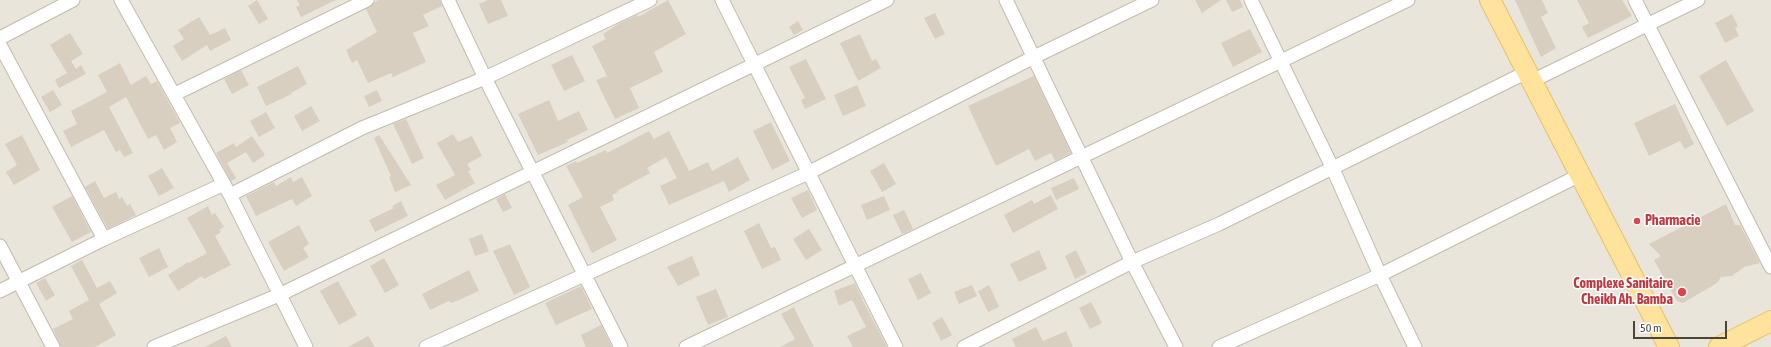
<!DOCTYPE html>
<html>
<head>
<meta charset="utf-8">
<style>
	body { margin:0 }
	#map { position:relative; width:1771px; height:347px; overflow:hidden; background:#f6f3ec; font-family:"Asap Condensed",sans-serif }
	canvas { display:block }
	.scale { position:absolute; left:1633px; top:321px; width:94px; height:18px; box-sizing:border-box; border:2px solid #4b4439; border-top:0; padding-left:5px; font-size:12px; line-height:14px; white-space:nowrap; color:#4b4439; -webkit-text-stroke:3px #fff; paint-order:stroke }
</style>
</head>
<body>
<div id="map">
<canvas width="1771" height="347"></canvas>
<div class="scale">50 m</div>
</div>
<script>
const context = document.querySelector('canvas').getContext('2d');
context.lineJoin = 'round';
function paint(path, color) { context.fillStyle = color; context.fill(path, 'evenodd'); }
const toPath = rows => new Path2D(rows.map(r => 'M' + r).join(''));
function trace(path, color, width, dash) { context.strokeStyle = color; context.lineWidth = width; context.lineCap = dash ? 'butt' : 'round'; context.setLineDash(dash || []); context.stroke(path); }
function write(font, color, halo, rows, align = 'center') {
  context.font = font + ' "Asap Condensed",sans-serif'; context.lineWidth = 3; context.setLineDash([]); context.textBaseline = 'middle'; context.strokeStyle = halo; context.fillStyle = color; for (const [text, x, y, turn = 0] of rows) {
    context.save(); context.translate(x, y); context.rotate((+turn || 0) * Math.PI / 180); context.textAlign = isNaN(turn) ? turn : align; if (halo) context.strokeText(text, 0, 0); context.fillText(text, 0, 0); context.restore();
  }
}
const residential = toPath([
	[0,0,1771,0,1771,347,0,347]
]);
const building = toPath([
	[257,0,268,19,259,24,248,6],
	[297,0,336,0,301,17,296,7,300,5],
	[378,0,440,0,442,6,423,15,429,26,413,33,426,62,393,77,391,73,368,83,357,60,352,63,346,50,377,32,366,9],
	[488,0,501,0,508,16,488,24,479,4],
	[668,0,686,34,654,52,663,72,630,88,639,108,615,119,596,80,607,76,592,46,606,39,603,34,618,24,637,15,638,17],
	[1195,0,1221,0,1202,13],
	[1226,0,1240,0,1243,7,1232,12],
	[1515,0,1542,0,1548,13,1541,17,1556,48,1541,57],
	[1577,0,1622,0,1632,16,1588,38,1582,27,1589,23],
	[935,13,945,34,935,39,924,18],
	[1732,14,1738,26,1735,28,1739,36,1725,43,1715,23],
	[199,17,210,35,225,28,231,40,210,51,207,45,182,61,173,46,184,39,178,30],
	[798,21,803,30,794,35,789,27],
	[1250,29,1262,52,1233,67,1221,43],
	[70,33,83,54,71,61,76,69,81,65,86,74,59,88,55,80,67,73,50,45],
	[860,34,872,61,876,59,881,68,858,81,840,43],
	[572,55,585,81,564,91,551,65],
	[806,59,826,99,805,109,801,100,805,98,789,67],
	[1726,60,1754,111,1727,126,1699,76],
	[120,63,131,85,146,76,151,84,157,81,180,123,170,128,177,142,164,150,156,135,148,139,126,97,109,107,133,153,124,157,120,150,116,152,104,130,71,147,63,131,77,124,71,111,107,92,98,75],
	[298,66,307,84,291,93,292,94,266,106,257,87],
	[241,70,249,85,232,94,224,79],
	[1034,76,1071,153,1055,161,1051,153,1035,161,1029,149,996,166,968,106],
	[857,85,866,106,843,116,834,95],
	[53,90,62,105,50,112,41,97],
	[377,90,382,101,369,107,364,96],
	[549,100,558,121,579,111,588,130,567,140,568,142,538,155,518,114],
	[1675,104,1694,144,1685,149,1680,141,1649,156,1634,123],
	[311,106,320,121,302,131,294,116],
	[266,112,275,128,259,137,250,121],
	[406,119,424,158,412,164,393,124],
	[771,122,790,161,772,170,753,131],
	[649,131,654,139,669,131,689,171,708,162,712,171,738,157,750,180,729,192,724,181,669,205,660,186,677,178,666,157,647,168,650,173,617,191,618,192,612,195,614,200,600,207,617,240,592,253,568,205,583,197,566,166,576,161,577,163,606,150,607,153],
	[453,134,458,142,472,136,482,156,467,164,471,170,468,171,475,183,445,200,436,185,455,175,437,143],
	[22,135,40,170,14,185,6,172,17,165,5,144],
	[379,135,411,185,395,192,389,177,391,176,374,138],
	[252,136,265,155,253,163,246,152,227,163,236,178,231,181,216,153,234,143,236,147],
	[884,163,896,184,882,192,870,171],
	[162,168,174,188,159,196,148,176],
	[291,177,293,182,302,177,312,196,296,206,292,199,256,216,246,196,274,182,276,186],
	[1074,178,1079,189,1056,200,1051,188],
	[95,181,104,198,116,192,119,199,122,197,127,206,130,204,136,215,108,229,85,187],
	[808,190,817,210,802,218,791,198],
	[505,194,512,208,503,212,496,199],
	[1051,195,1058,209,1013,233,1004,215,1032,200,1034,204],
	[72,196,91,232,72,242,52,207],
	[884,196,890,210,867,220,861,205],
	[401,201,408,216,375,232,369,220,394,208,392,206],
	[1726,204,1735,225,1740,225,1760,263,1744,267,1732,276,1721,277,1717,283,1683,303,1677,301,1654,260,1661,256,1649,244],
	[208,206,212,215,215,213,224,227,219,230,221,232,215,236,231,265,204,279,202,276,178,291,168,275,188,262,189,263,207,253,187,218],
	[904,210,913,229,902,234,893,215],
	[759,223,771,248,775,247,781,260,762,269,744,231],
	[299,225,309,244,303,248,309,257,284,271,268,242],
	[809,229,822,250,806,260,793,239],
	[482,234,489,251,475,256,469,239],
	[510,244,530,287,514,295,493,251],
	[159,248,168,267,149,277,139,258],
	[1039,250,1047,269,1019,282,1010,264],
	[1076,250,1087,273,1075,279,1065,256],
	[692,256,700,275,678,286,667,267],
	[384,258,399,285,385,293,370,266],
	[82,260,97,288,110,281,117,293,99,304,116,335,95,347,61,347,53,329,73,319,69,311,89,300,71,266],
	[469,270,479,291,459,300,451,303,449,301,430,310,422,294],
	[921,273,931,293,918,300,908,279],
	[45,278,55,295,46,301,36,283],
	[338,281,357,315,339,325,320,291],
	[855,283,865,305,887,347,853,347,847,336,866,327,852,300,839,306,834,291],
	[972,285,977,296,959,304,954,292],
	[989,285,999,307,988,312,978,291],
	[581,286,592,309,556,325,545,303],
	[716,289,728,317,708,325,696,297],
	[1091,302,1102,323,1090,329,1079,308],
	[794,307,800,320,814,347,780,347,795,339,781,314],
	[942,317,952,335,941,341,932,323],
	[601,325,612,347,586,347,581,335],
	[1036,327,1043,341,1066,331,1073,347,1016,347,1012,339],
	[226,336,232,347,205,347],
	[368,336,375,347,348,347]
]);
const street = toPath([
	[121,0,230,195,306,347],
	[448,0,485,78,621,347],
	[722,0,896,347],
	[1006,0,1132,262,1176,347],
	[1251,0,1333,169,1380,275,1415,347],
	[1635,0,1771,267],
	[0,38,73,0],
	[0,45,104,239],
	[1532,81,1698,0],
	[175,94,367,0],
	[230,195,362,128,485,78,650,0],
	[0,246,53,347],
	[0,291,104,239,224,184],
	[154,347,279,295,887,0],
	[426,347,808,173,1034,57,1152,0],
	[686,347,1408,0],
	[964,347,1132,262,1219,224,1527,72],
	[1219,347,1380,275,1580,175]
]);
const primary = toPath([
	[1490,0,1669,347],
	[1719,347,1771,321]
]);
const markers = [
	[1637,221,4,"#e0444e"],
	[1682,292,5,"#e0444e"]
];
const healthNames = [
	["Pharmacie",1645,221],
	["Complexe Sanitaire",1673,284,"right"],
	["Cheikh Ah. Bamba",1673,300,"right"]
];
paint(residential, '#eae5da');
paint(building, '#d8cfc1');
trace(street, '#c2bbae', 15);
trace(primary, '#e6c16a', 22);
trace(street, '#fff', 13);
trace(primary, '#ffe39c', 20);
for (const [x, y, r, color] of markers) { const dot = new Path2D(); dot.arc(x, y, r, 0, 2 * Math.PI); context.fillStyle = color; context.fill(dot); trace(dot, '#fff', 1.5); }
write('bold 14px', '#be3a42', '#fff', healthNames, 'left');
</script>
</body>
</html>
